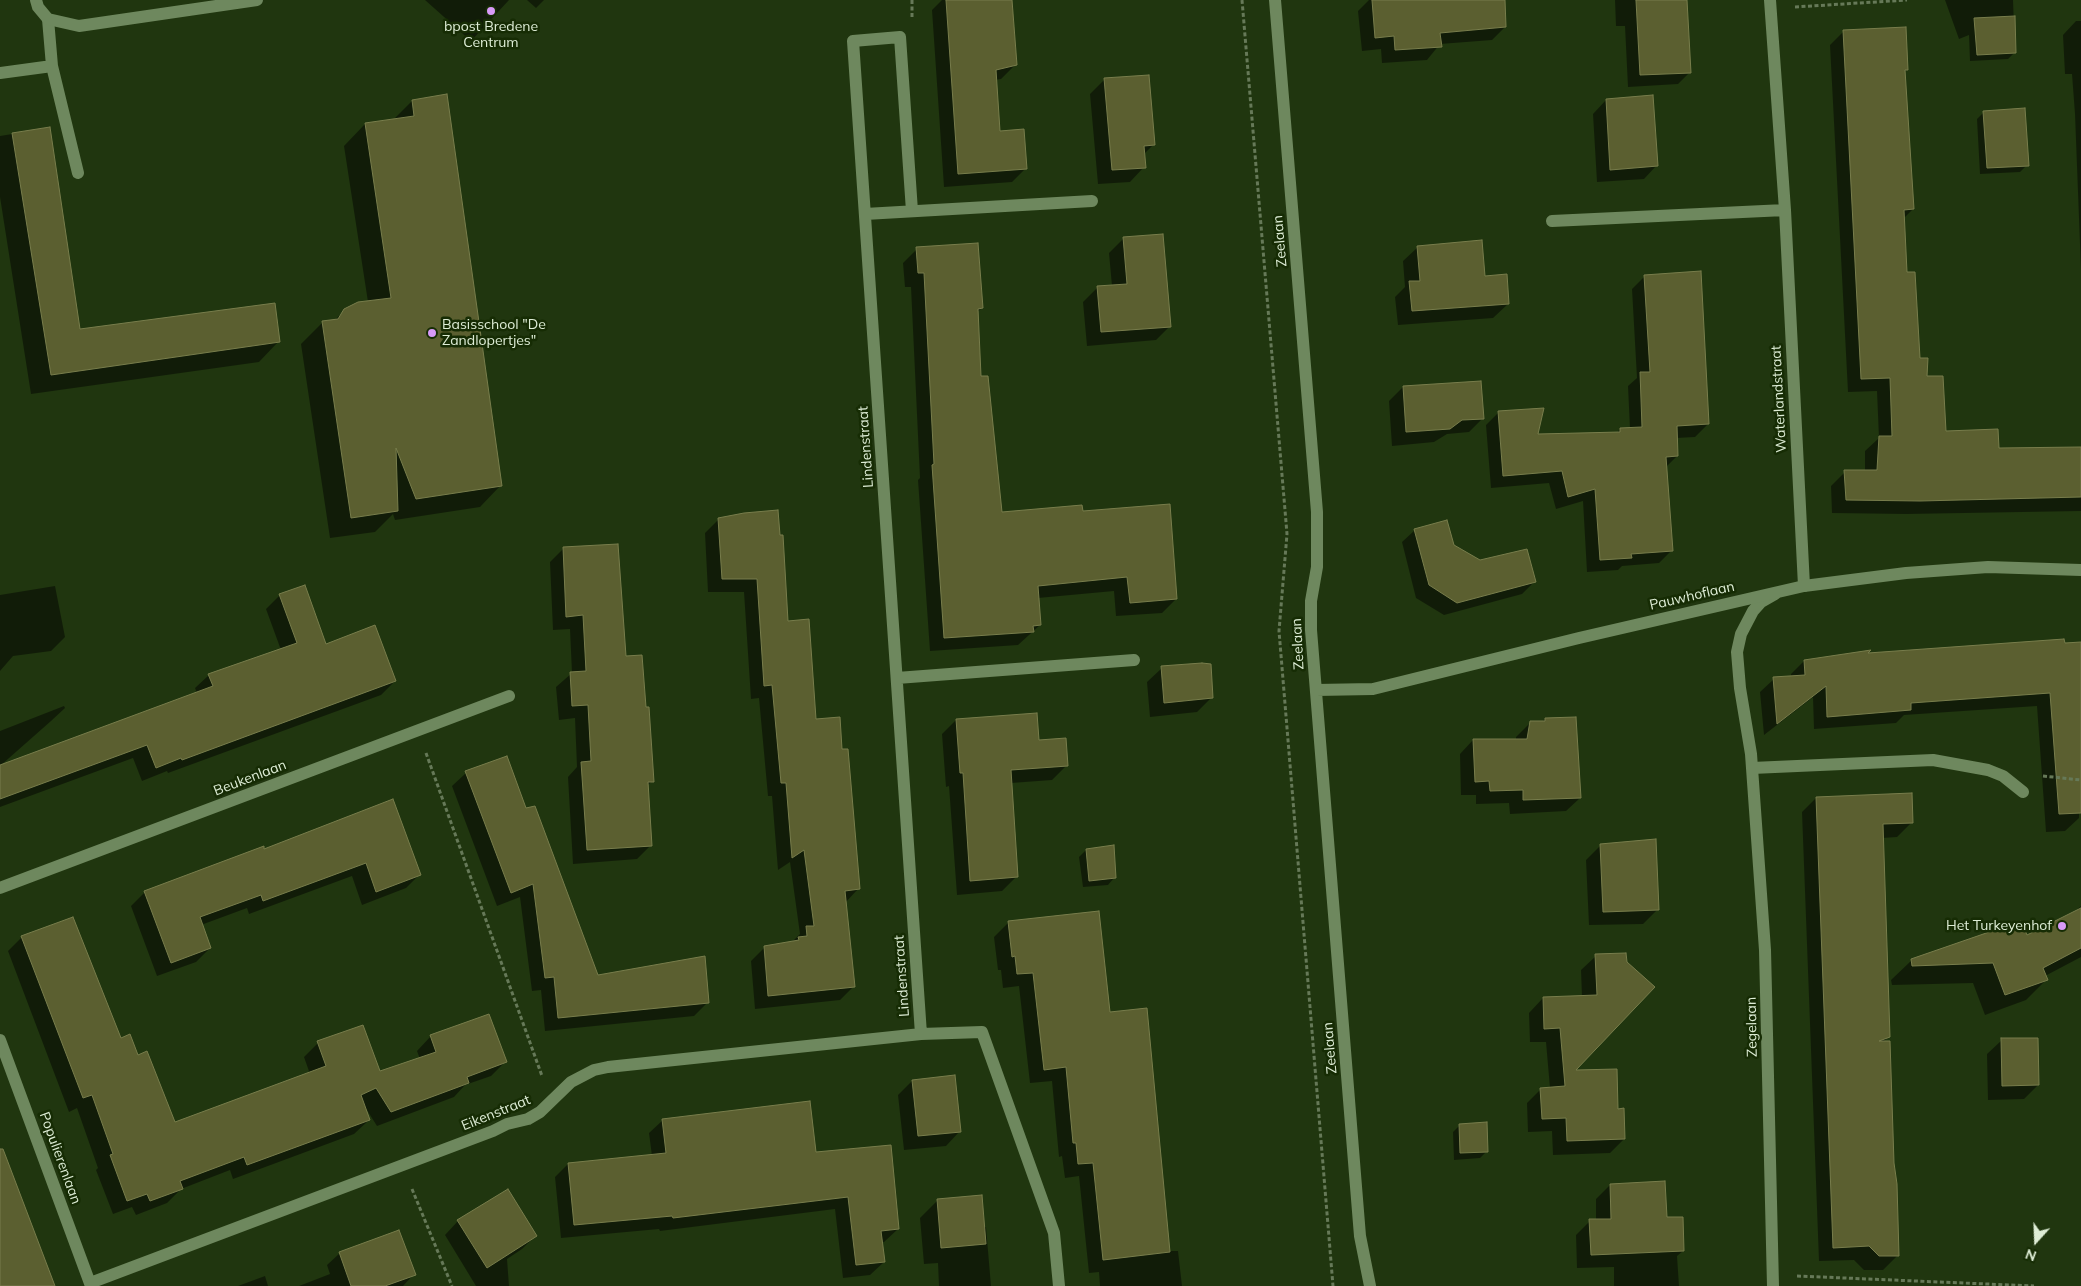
<!DOCTYPE html>
<html>
<head>
<meta charset="utf-8">
<style>
	body { margin:0 }
	#map { position:relative; width:2081px; height:1286px; overflow:hidden; background:#20360f; font-family:Mulish,sans-serif }
	canvas { display:block }
	.north { position:absolute; left:2011px; top:1216px; width:50px; height:50px; -webkit-text-stroke:4px #162c04; paint-order:stroke; rotate:200deg; font-size:14px; font-weight:700; line-height:20px; text-align:center; color:#deedd6 }
	.north::after { content:''; display:block; margin:auto; width:18px; height:22px; background:#deedd6; clip-path:polygon(50% 0,100% 100%,50% 72%,0 100%) }
</style>
</head>
<body>
<div id="map">
<canvas width="2081" height="1286"></canvas>
<div class="north">N</div>
</div>
<script>
const context = document.querySelector('canvas').getContext('2d');
context.lineJoin = 'round';
function paint(path, color) { context.fillStyle = color; context.fill(path, 'evenodd'); }
const toPath = rows => new Path2D(rows.map(r => 'M' + r).join(''));
function trace(path, color, width, dash) { context.strokeStyle = color; context.lineWidth = width; context.lineCap = dash ? 'butt' : 'round'; context.setLineDash(dash || []); context.stroke(path); }
function write(font, color, halo, rows, align = 'center') {
  context.font = font + ' Mulish,sans-serif'; context.lineWidth = 5; context.setLineDash([]); context.textBaseline = 'middle'; context.strokeStyle = halo; context.fillStyle = color; for (const [text, x, y, turn = 0] of rows) {
    context.save(); context.translate(x, y); context.rotate((+turn || 0) * Math.PI / 180); context.textAlign = isNaN(turn) ? turn : align; if (halo) context.strokeText(text, 0, 0); context.fillText(text, 0, 0); context.restore();
  }
}
const shadow = toPath([
	[425,0,509,0,471,41],
	[527,0,544,0,536,8],
	[942,0,1011,0,1016,64,1001,79,995,80,999,132,1026,168,1012,182,944,187,932,10],
	[1369,0,1503,0,1505,27,1492,40,1440,44,1427,60,1382,63,1381,49,1362,51,1358,11],
	[1615,0,1686,0,1690,72,1678,84,1628,87,1625,26,1616,26],
	[1945,0,2013,0,2015,52,2008,59,1970,61,1969,35,1959,39],
	[2076,21,2081,21,2081,270,2075,114,2072,74,2065,74,2063,35],
	[1844,31,1907,69,1904,73,1913,209,1904,218,1906,273,1919,359,1944,433,1998,450,2081,448,2081,511,1906,514,1832,513,1831,486,1845,472,1865,472,1865,451,1879,438,1877,391,1848,392,1830,45],
	[1105,79,1154,144,1144,154,1144,167,1130,182,1098,184,1090,94],
	[1606,100,1657,165,1644,179,1597,182,1593,114],
	[412,101,501,485,480,507,395,520,393,514,375,532,330,538,301,344,323,322,334,321,345,310,368,302,344,146,365,124,393,120],
	[1984,112,2027,165,2020,172,1980,174,1977,119],
	[49,128,79,331,278,342,259,362,31,394,0,197,0,136],
	[1123,239,1170,326,1156,340,1087,346,1083,302,1098,287,1112,286,1109,253],
	[1418,247,1484,277,1508,304,1493,318,1398,325,1395,297,1405,287,1403,261],
	[917,249,982,308,976,313,980,378,1001,513,1082,512,1176,599,1162,613,1116,616,1114,591,1038,598,1040,625,1018,645,930,651,918,480,920,478,911,287,905,287,903,263],
	[1645,276,1708,424,1695,437,1676,438,1677,456,1666,467,1672,550,1659,563,1622,566,1618,570,1587,572,1583,501,1556,509,1549,483,1491,488,1486,425,1499,412,1537,435,1617,433,1620,429,1630,429,1628,386,1637,378,1632,289],
	[1403,387,1483,418,1469,432,1447,434,1434,442,1392,446,1389,401],
	[719,519,787,622,815,720,841,751,858,889,845,903,854,986,840,1000,755,1009,751,961,765,947,793,941,800,934,790,862,778,870,772,796,768,796,759,698,751,699,744,592,708,592,705,533],
	[1415,530,1480,562,1534,582,1522,594,1444,615,1416,598,1402,542],
	[564,548,625,658,652,781,647,786,651,845,637,859,573,864,568,777,577,767,575,718,559,720,556,687,572,673,570,629,553,630,550,562],
	[55,586,65,637,51,651,13,656,0,671,0,595],
	[280,595,325,645,395,681,381,695,168,773,167,771,142,781,133,758,0,807,0,766,197,693,195,688,209,675,281,650,266,609],
	[2081,642,2079,818,2065,831,2046,832,2037,706,1904,715,1896,723,1814,729,1813,697,1764,735,1760,692,1774,679,1791,677,1791,674,1804,661,1865,655,2064,646],
	[1162,668,1212,697,1197,712,1150,717,1147,682],
	[64,706,65,708,51,721,0,766,0,731],
	[1545,719,1580,798,1566,811,1510,814,1509,803,1476,804,1476,795,1461,795,1460,754,1473,740,1516,740,1516,737,1530,723,1542,722],
	[956,720,1038,741,1066,766,1052,780,1011,783,1017,876,1002,891,957,895,949,786,946,787,942,734],
	[506,757,526,810,597,976,708,1002,694,1016,545,1031,541,990,532,991,520,897,497,906,452,786,466,773],
	[1816,798,1911,823,1897,837,1882,838,1889,1036,1883,1042,1898,1255,1883,1270,1864,1270,1854,1260,1819,1261,1802,812],
	[392,800,420,874,406,888,362,905,352,876,249,914,247,908,201,925,210,948,196,962,157,976,131,906,145,892,264,851],
	[1601,845,1658,909,1643,924,1589,925,1586,860],
	[1086,850,1114,878,1108,885,1083,887,1079,857],
	[2081,906,2081,957,2045,976,2046,980,2026,1000,1985,1015,1973,983,1892,985,1891,980,1912,960,2026,936,2077,910],
	[1008,923,1109,1014,1168,1251,1178,1251,1182,1286,1100,1286,1099,1272,1089,1273,1079,1176,1065,1178,1062,1156,1059,1157,1052,1081,1030,1083,1019,986,1003,988,1001,970,998,970,994,937],
	[22,937,137,1056,174,1124,310,1074,304,1057,318,1043,379,1073,420,1059,417,1051,431,1036,506,1061,491,1076,465,1085,454,1097,377,1126,365,1107,369,1120,354,1134,233,1179,230,1170,181,1189,167,1203,136,1215,132,1207,113,1214,96,1170,98,1168,77,1108,69,1112,8,951],
	[1596,956,1626,963,1573,1071,1617,1110,1624,1139,1610,1153,1553,1155,1552,1131,1528,1132,1527,1103,1541,1089,1550,1088,1546,1042,1530,1042,1529,1013,1543,998,1582,997,1581,970],
	[2002,1040,2038,1085,2024,1099,1988,1100,1987,1054],
	[912,1081,960,1131,946,1146,904,1150,898,1095],
	[663,1120,815,1153,898,1229,884,1242,881,1242,884,1262,870,1275,843,1278,835,1209,660,1231,659,1229,561,1238,555,1177,568,1164,652,1156,649,1133],
	[1460,1125,1487,1151,1480,1158,1454,1160,1453,1132],
	[1610,1185,1665,1218,1683,1251,1677,1256,1679,1286,1614,1286,1614,1267,1577,1268,1576,1235,1590,1221,1596,1220,1596,1199],
	[981,1197,983,1228,986,1227,991,1286,939,1286,938,1263,924,1264,920,1218,937,1201],
	[458,1221,535,1236,522,1249,507,1259,509,1286,476,1286,445,1235],
	[340,1253,414,1274,403,1286,299,1286,330,1274,327,1265],
	[265,1276,268,1286,238,1286]
]);
const building = toPath([
	[946,0,1012,0,1017,65,996,70,1000,131,1024,129,1027,169,958,174,946,0],
	[1372,0,1505,0,1506,27,1440,33,1442,47,1395,50,1394,36,1375,38,1372,0],
	[1636,0,1687,0,1691,73,1640,75,1636,0],
	[2015,16,2016,53,1977,55,1974,18,2015,16],
	[1906,27,1908,70,1905,70,1914,209,1904,210,1907,272,1915,272,1920,358,1928,358,1927,376,1943,376,1946,431,1998,429,1999,448,2081,447,2081,497,1920,501,1846,500,1844,470,1877,470,1879,436,1892,436,1890,378,1861,379,1843,30,1906,27],
	[1149,75,1155,145,1144,146,1146,168,1112,170,1104,78,1149,75],
	[447,94,502,486,416,499,396,448,398,511,351,518,322,321,338,319,344,309,358,302,391,298,365,123,414,116,412,100,447,94],
	[1653,95,1658,166,1610,170,1606,99,1653,95],
	[2025,108,2029,166,1987,168,1983,111,2025,108],
	[50,127,80,329,275,303,280,342,51,375,12,133,50,127],
	[1163,234,1171,327,1101,332,1097,286,1127,284,1123,237,1163,234],
	[1482,240,1485,276,1507,274,1509,304,1412,311,1409,281,1420,281,1417,246,1482,240],
	[978,243,983,308,978,309,981,376,988,376,1002,512,1082,505,1083,511,1170,504,1177,599,1130,603,1127,577,1038,586,1041,625,1033,626,1034,632,944,638,932,465,934,464,924,273,918,273,916,247,978,243],
	[1701,271,1709,424,1677,426,1678,456,1666,457,1673,551,1631,554,1632,558,1600,560,1595,489,1568,497,1562,471,1503,476,1498,411,1544,408,1538,434,1620,432,1620,428,1642,427,1640,372,1650,372,1644,275,1701,271],
	[1481,381,1484,419,1462,420,1450,429,1406,432,1403,386,1481,381],
	[778,510,780,535,783,535,788,621,809,619,816,719,840,717,842,749,848,749,860,889,845,891,855,987,768,996,764,946,799,940,798,937,807,936,806,926,814,926,804,850,792,858,786,783,781,783,772,685,764,686,757,579,722,579,718,518,744,513,778,510],
	[1447,520,1454,545,1480,560,1527,549,1536,582,1457,603,1429,585,1414,529,1447,520],
	[618,544,626,656,642,655,646,707,649,707,654,782,648,782,652,846,587,850,581,762,591,761,588,705,572,706,570,672,586,671,583,615,566,617,563,547,618,544],
	[305,585,326,644,375,625,396,681,182,760,181,758,156,768,147,745,0,799,0,765,213,686,208,674,297,643,279,594,305,585],
	[2064,639,2065,643,2081,642,2081,813,2059,814,2050,693,1911,703,1911,710,1827,717,1826,686,1777,724,1773,677,1805,675,1804,660,1871,650,1868,653,2064,639],
	[1202,663,1211,664,1213,698,1164,703,1161,666,1202,663],
	[1037,713,1039,740,1066,738,1068,766,1011,770,1018,877,970,881,963,773,960,773,956,719,1037,713],
	[1576,717,1581,798,1523,800,1523,790,1490,791,1489,781,1475,782,1473,739,1527,739,1530,721,1545,721,1545,718,1576,717],
	[507,756,526,808,535,806,598,975,705,956,709,1003,558,1018,554,977,545,978,533,884,511,893,465,771,507,756],
	[1912,793,1913,823,1883,824,1890,1037,1879,1041,1890,1041,1894,1163,1897,1184,1899,1256,1879,1256,1869,1246,1833,1248,1816,797,1912,793],
	[393,799,421,875,376,892,366,863,263,901,261,895,200,917,211,948,171,963,144,891,264,846,264,849,393,799],
	[1656,839,1659,910,1603,912,1600,844,1656,839],
	[1114,845,1116,878,1089,881,1086,849,1114,845],
	[2081,908,2081,948,2043,968,2048,980,2005,995,1993,963,1912,966,1911,959,2021,921,2027,935,2081,908],
	[1099,911,1110,1012,1147,1008,1170,1252,1103,1260,1093,1163,1078,1164,1076,1143,1073,1143,1066,1067,1044,1070,1033,973,1017,974,1015,956,1012,957,1008,921,1099,911],
	[73,917,121,1038,130,1034,138,1055,147,1051,175,1122,326,1066,317,1041,363,1025,380,1071,436,1052,430,1035,489,1014,507,1062,467,1077,469,1083,391,1112,376,1088,361,1095,370,1120,247,1165,244,1157,180,1181,183,1189,150,1201,147,1194,127,1201,110,1155,113,1154,92,1095,83,1098,21,936,73,917],
	[1626,953,1627,962,1655,987,1576,1070,1617,1069,1618,1109,1624,1108,1625,1139,1567,1141,1566,1118,1542,1119,1540,1088,1565,1086,1560,1028,1544,1029,1543,997,1597,995,1595,954,1626,953],
	[2001,1038,2038,1038,2039,1085,2002,1086,2001,1038],
	[955,1075,961,1132,918,1136,912,1080,955,1075],
	[810,1101,816,1152,891,1145,899,1229,881,1231,885,1262,856,1265,848,1197,673,1218,672,1216,574,1225,568,1163,666,1153,662,1119,810,1101],
	[1487,1122,1488,1152,1460,1153,1459,1124,1487,1122],
	[0,1149,3,1149,55,1286,0,1286,0,1149],
	[1665,1181,1667,1217,1683,1217,1684,1251,1591,1255,1589,1219,1611,1219,1610,1184,1665,1181],
	[508,1189,537,1236,487,1268,457,1220,508,1189],
	[982,1195,986,1244,941,1248,937,1199,982,1195],
	[399,1230,416,1275,385,1286,351,1286,339,1252,399,1230]
]);
const path = toPath([
	[912,0,912,17],
	[1242,0,1287,534,1279,631,1333,1286],
	[1795,7,1907,0],
	[426,753,542,1076],
	[2043,776,2081,780],
	[412,1189,452,1286],
	[1797,1276,2034,1286]
]);
const service = toPath([
	[48,19,52,66,78,173],
	[0,73,52,66]
]);
const minor = toPath([
	[36,0,38,7,48,19,79,26,257,0],
	[1770,0,1785,210],
	[912,211,900,37,853,41,921,1034,982,1032,1054,1233,1059,1286],
	[865,214,1092,201],
	[1552,221,1785,210,1804,586],
	[897,678,1134,660],
	[1752,768,1933,760,1988,770,2003,776,2023,792],
	[0,888,509,696],
	[0,1040,91,1286],
	[90,1283,493,1131,507,1124,528,1119,540,1112,571,1082,594,1070,608,1067,921,1034],
	[1773,1286,1765,950,1751,754,1740,688,1737,652,1741,634,1753,611,1761,602,1775,594]
]);
const tertiary = toPath([
	[1275,0,1317,512,1317,567,1311,601,1311,630,1360,1236,1370,1286],
	[1316,690,1373,689,1579,638,1804,586,1906,573,1988,567,2081,570]
]);
const markers = [
	[491,11,5,"#d89af8"],
	[432,333,5,"#d89af8"],
	[2062,926,5,"#d89af8"]
];
const poiNames = [
	["bpost Bredene",491,27],
	["Centrum",491,43],
	["Basisschool \"De",442,325,"left"],
	["Zandlopertjes\"",442,341,"left"],
	["Het Turkeyenhof",2052,926,"right"]
];
const streetNames = [
	["Zeelaan",1280,241,-95],
	["Waterlandstraat",1779,399,-93],
	["Lindenstraat",866,447,-94],
	["Pauwhoflaan",1692,596,-13],
	["Zeelaan",1298,644,-93],
	["Beukenlaan",250,778,-21],
	["Lindenstraat",902,976,-94],
	["Zegelaan",1752,1027,-91],
	["Zeelaan",1330,1048,-95],
	["Eikenstraat",496,1113,-22],
	["Populierenlaan",60,1158,70]
];
paint(shadow, '#0007');
paint(building, '#5b5f30');
trace(building, '#787d4c', 1);
trace(path, '#667958', 3, [4, 2.5]);
trace(service, '#6e885e', 12);
trace(minor, '#6e885e', 12);
trace(tertiary, '#6e885e', 12);
for (const [x, y, r, color] of markers) { const dot = new Path2D(); dot.arc(x, y, r, 0, 2 * Math.PI); context.fillStyle = color; context.fill(dot); trace(dot, '#162c04', 2); }
write('14px', '#deedd6', '#162c04', poiNames);
write('14px', '#deedd6', '#162c04', streetNames);
</script>
</body>
</html>
